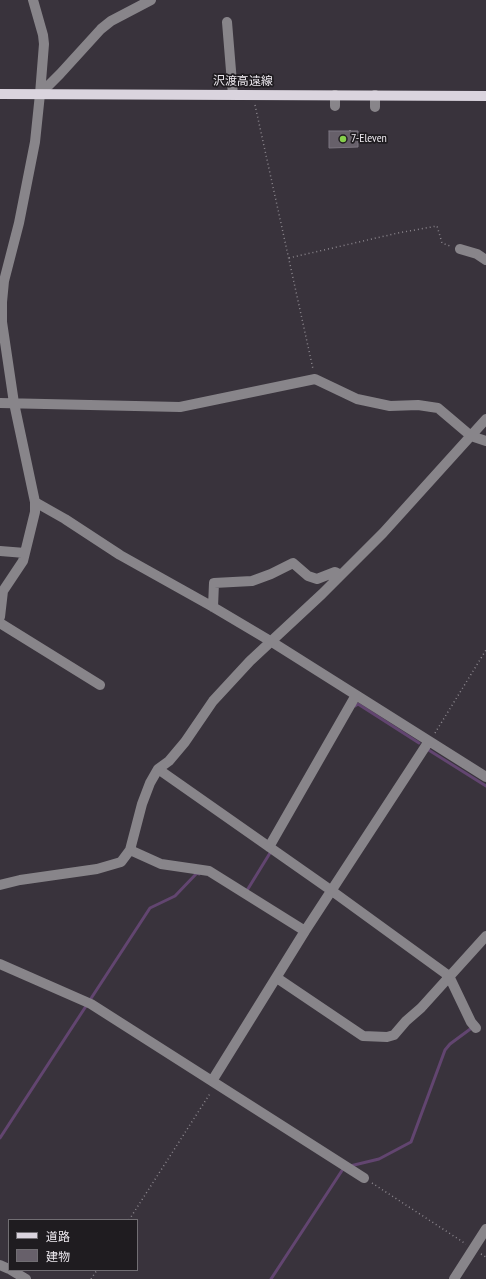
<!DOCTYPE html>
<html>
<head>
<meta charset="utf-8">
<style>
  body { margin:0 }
  #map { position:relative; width:486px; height:1279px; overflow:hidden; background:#39333c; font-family:"PT Sans Narrow","Noto Sans JP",sans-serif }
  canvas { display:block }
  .legend { position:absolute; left:8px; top:1219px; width:130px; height:52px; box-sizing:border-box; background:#1f1c20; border:1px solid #716e73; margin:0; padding:5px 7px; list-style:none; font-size:12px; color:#ede9ef }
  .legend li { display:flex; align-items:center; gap:8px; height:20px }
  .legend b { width:20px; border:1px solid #716e73 }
</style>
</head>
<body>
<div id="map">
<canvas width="486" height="1279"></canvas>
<ul class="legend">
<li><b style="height:5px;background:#dad4de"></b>道路</li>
<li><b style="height:11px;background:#67606a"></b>建物</li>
</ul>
</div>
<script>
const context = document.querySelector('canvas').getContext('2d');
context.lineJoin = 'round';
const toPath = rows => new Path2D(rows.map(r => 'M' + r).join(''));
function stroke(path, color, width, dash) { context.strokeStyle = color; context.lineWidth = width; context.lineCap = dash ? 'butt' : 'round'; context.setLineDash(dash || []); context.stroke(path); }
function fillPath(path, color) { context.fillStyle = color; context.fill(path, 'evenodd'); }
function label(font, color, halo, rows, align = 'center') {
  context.font = font + ' "PT Sans Narrow","Noto Sans JP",sans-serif'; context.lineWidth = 3.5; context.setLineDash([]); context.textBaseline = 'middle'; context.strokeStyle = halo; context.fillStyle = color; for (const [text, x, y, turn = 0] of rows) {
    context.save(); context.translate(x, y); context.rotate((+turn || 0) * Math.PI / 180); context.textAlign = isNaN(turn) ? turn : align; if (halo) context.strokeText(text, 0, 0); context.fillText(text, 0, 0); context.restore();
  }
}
stroke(toPath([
  [355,706,358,704,419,743],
  [427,749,486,786],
  [246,892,270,853],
  [0,1138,150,908,175,896,197,873,199,874],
  [350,1166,379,1159,411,1142,445,1050,450,1044,473,1027],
  [271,1279,343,1169]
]), '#624570', 3);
const building = toPath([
  [329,131,358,131,358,147,329,148,329,131]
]);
fillPath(building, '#67606a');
stroke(building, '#7d7681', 1);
stroke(toPath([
  [255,105,313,369],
  [350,131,350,130],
  [289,258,398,233,437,226,442,243,450,246],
  [435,733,486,650],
  [372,1183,466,1244],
  [129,1220,211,1092],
  [481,1254,486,1257],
  [91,1279,97,1270]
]), '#8b868d', 1.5, [1, 3]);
stroke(toPath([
  [227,22,233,95],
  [40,94,60,74,101,29,111,21,151,0],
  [335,106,335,95],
  [375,107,375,95],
  [460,249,477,254,486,260],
  [0,403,180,407,315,379,357,399,390,406,418,405,438,408,471,436,486,441],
  [35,502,65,519,120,555,213,607,272,642,486,777],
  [0,551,25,553],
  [213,607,214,583,252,581,271,574,293,563,308,576,317,579,335,572,341,575],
  [0,617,3,591,23,561,35,512,35,502,14,403,2,322,2,302,4,281,19,223,35,142,40,94,44,44,43,35,33,0],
  [0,623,100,685],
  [158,769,332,891,449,976,471,1022,476,1028],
  [269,847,356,695],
  [130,850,161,864,209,871,305,931],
  [0,885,20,880,97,869,121,862,130,850,142,804,150,783,158,769,169,761,185,742,213,701,250,661,322,594,383,533,486,419],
  [0,964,91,1004,364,1178],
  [277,978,363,1036,387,1037,394,1035,406,1021,421,1008,486,936],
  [212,1081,305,931,429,741],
  [0,1265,9,1269],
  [11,1270,26,1279],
  [454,1279,486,1229]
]), '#88858a', 10);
stroke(toPath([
  [0,94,486,96]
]), '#dad4de', 10);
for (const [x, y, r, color] of [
  [343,139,4,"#86cf4b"]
]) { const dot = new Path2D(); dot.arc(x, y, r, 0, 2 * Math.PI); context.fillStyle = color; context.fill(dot); stroke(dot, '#1f1c20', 1.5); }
label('12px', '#ede9ef', '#1f1c20', [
  ["沢渡高遠線",243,82]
]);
label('12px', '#ede9ef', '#1f1c20', [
  ["7-Eleven",351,139]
], 'left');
</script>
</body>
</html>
